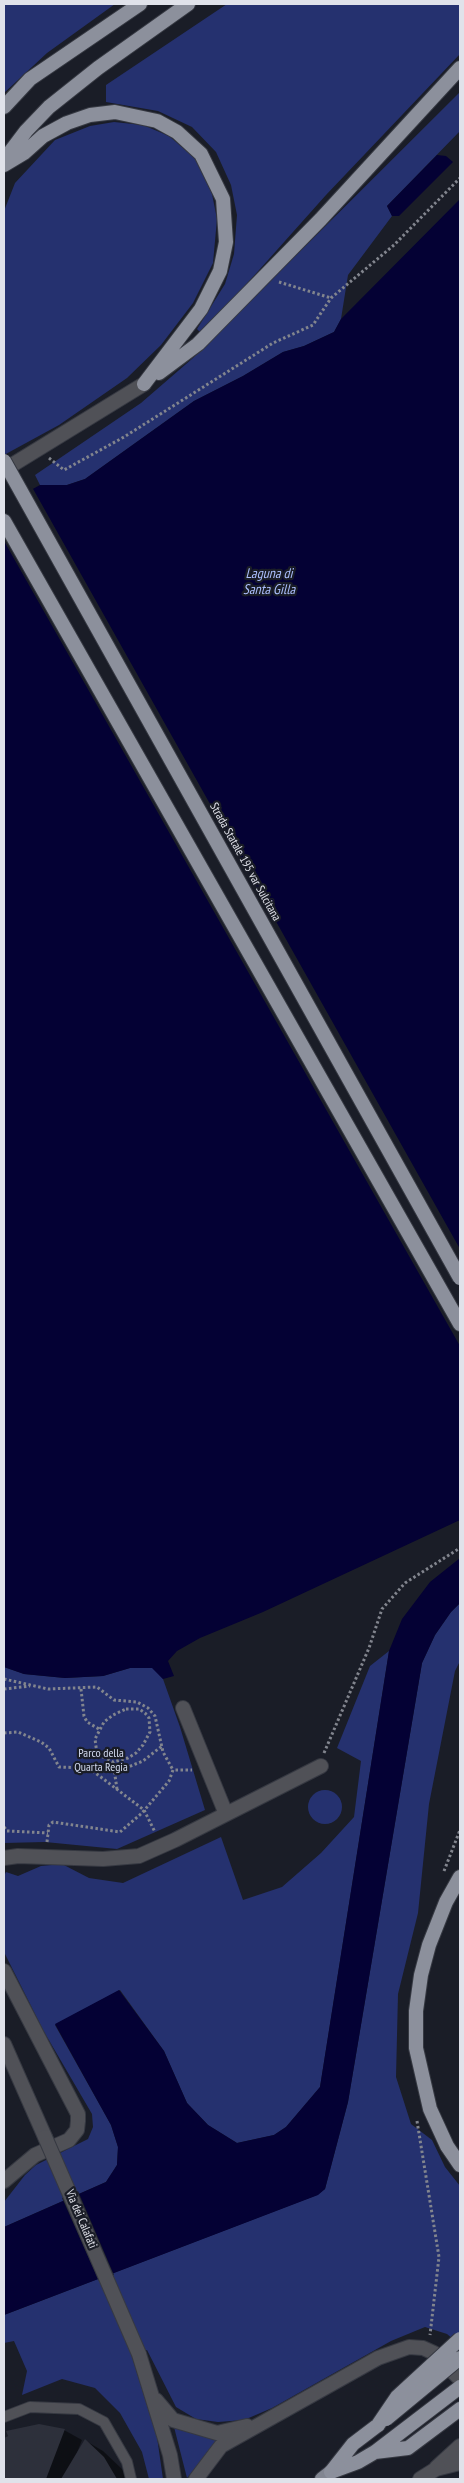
<!DOCTYPE html>
<html>
<head>
<meta charset="utf-8">
<style>
  body { margin:0 }
  #map { position:relative; width:464px; height:2483px; overflow:hidden; background:#1a1d27; font-family:"PT Sans Narrow",sans-serif }
  canvas { display:block }
  .frame { position:absolute; inset:0; border:5px solid #e0e2ea; pointer-events:none }
</style>
</head>
<body>
<div id="map">
<canvas width="464" height="2483"></canvas>
<div class="frame"></div>
</div>
<script>
const context = document.querySelector('canvas').getContext('2d');
context.lineJoin = 'round';
function fillPath(path, color) { context.fillStyle = color; context.fill(path, 'evenodd'); }
const toPath = rows => new Path2D(rows.map(r => 'M' + r).join(''));
function stroke(path, color, width, dash) { context.strokeStyle = color; context.lineWidth = width; context.lineCap = dash ? 'butt' : 'round'; context.setLineDash(dash || []); context.stroke(path); }
function label(font, color, halo, rows, align = 'center') {
  context.font = font + ' "PT Sans Narrow",sans-serif'; context.lineWidth = 4.5; context.setLineDash([]); context.textBaseline = 'middle'; context.strokeStyle = halo; context.fillStyle = color; for (const [text, x, y, turn = 0] of rows) {
    context.save(); context.translate(x, y); context.rotate((+turn || 0) * Math.PI / 180); context.textAlign = isNaN(turn) ? turn : align; if (halo) context.strokeText(text, 0, 0); context.fillText(text, 0, 0); context.restore();
  }
}
fillPath(toPath([
  [4,4,115,4,47,53,4,93],
  [227,4,460,4,460,54,326,195,202,334,197,329,225,284,234,254,237,215,231,185,216,152,192,127,158,111,106,102,106,85],
  [460,92,460,131,387,206,392,216,348,275,341,319,334,332,304,346,283,352,243,376,194,401,85,479,67,485,40,485,35,475,141,403,193,358],
  [114,122,143,125,169,136,196,159,211,189,217,219,213,263,193,303,161,345,127,378,59,425,4,455,4,211,15,183,55,140,90,126],
  [460,1603,460,1661,455,1671,429,1804,418,1913,398,1994,396,2077,411,2124,432,2140,445,2167,460,2186,460,2345,447,2334,425,2327,391,2341,272,2408,244,2420,218,2422,196,2419,176,2407,147,2350,132,2357,157,2437,163,2479,149,2479,142,2452,120,2413,95,2388,62,2379,22,2395,27,2371,14,2341,4,2343,4,2315,317,2195,325,2189,348,2102,422,1663,435,1635,451,1612],
  [389,1651,320,2087,286,2127,274,2135,237,2143,208,2125,187,2103,164,2051,120,1990,55,2025,111,2125,118,2147,117,2165,106,2182,4,2227,4,2202,25,2175,36,2165,88,2139,93,2127,92,2114,43,2030,4,1952,4,1876,6,1872,18,1876,41,1866,62,1864,89,1878,123,1883,221,1837,243,1900,282,1887,321,1853,354,1817,361,1761,337,1748,370,1666],
  [4,1667,24,1674,65,1678,103,1676,130,1668,153,1668,163,1679,180,1727,205,1810,117,1849,45,1842,4,1843],
  '308 1807a17 17 0 1 1 34 0a17 17 0 1 1-34 0Z',
  [174,2427,218,2440,187,2478]
]), '#25316f');
fillPath(toPath([
  [437,155,446,156,453,162,399,216,392,216,387,206],
  [460,199,460,1520,263,1612,200,1638,177,1651,168,1661,174,1676,163,1679,152,1668,130,1668,103,1676,65,1678,24,1674,4,1667,4,505,40,485,67,485,85,479,194,401,243,376,283,352,304,346,334,332,341,319],
  [460,1558,460,1603,451,1612,435,1635,422,1663,348,2102,325,2189,318,2195,4,2315,4,2227,106,2182,117,2165,118,2147,111,2125,55,2024,119,1990,164,2051,187,2103,208,2125,237,2143,274,2135,286,2127,320,2087,389,1651,402,1619,430,1582]
]), '#040134');
fillPath(toPath([
  [32,487,460,1249,460,1346,4,541,4,502],
  [78,2191,114,2275,99,2281,62,2198]
]), '#1a1d27');
fillPath(toPath([
  [64,2430,82,2440,77,2453,86,2441,103,2451,122,2469,127,2479,4,2479,4,2439,9,2435]
]), '#0007');
fillPath(toPath([
  [39,2424,65,2429,46,2479,4,2479,4,2438,8,2436,6,2431],
  [85,2439,104,2457,117,2479,61,2479]
]), '#2d303b');
const service = toPath([
  [4,2417,30,2407,79,2409,104,2422,127,2462,131,2479]
]);
const minor = toPath([
  [183,1708,226,1814],
  [4,1858,18,1856,103,1859,139,1856,175,1840,321,1766],
  [4,1971,78,2114,78,2121,77,2130,69,2140,35,2155,4,2181],
  [4,2044,45,2137],
  [139,2354,170,2455,174,2479],
  [156,2400,173,2420,217,2433,247,2426],
  [436,2468,460,2446],
  [196,2479,221,2446,378,2358,409,2347,423,2348,434,2353,460,2379],
  [420,2479,436,2469,460,2463]
]);
const tertiary = toPath([
  [4,470,144,384]
]);
const primary = toPath([
  [322,2479,331,2472]
]);
const trunk = toPath([
  [4,107,30,79,140,4],
  [4,160,26,131,49,107,98,68,188,4],
  [4,165,24,153,43,136,67,123,90,115,115,112,157,121,177,132,201,154,223,199,226,242,220,271,201,309,144,384],
  [159,373,198,344,321,219,460,68],
  [4,521,460,1324],
  [460,1877,446,1902,429,1945,421,1975,416,2011,416,2048,430,2109,447,2146,460,2165],
  [375,2452,408,2448,460,2409],
  [331,2472,358,2462,375,2452,460,2387],
  [331,2472,353,2444,378,2425]
]);
stroke(service, '#363942', 12);
stroke(minor, '#363942', 16);
stroke(tertiary, '#363942', 16);
stroke(primary, '#363942', 16);
stroke(trunk, '#363942', 16);
stroke(toPath([
  [279,282,331,298],
  [49,458,64,470,124,437,273,343,313,325,331,298,394,245,460,178],
  [4,1679,48,1689,97,1687,114,1700,137,1702,148,1708,155,1716,163,1752,173,1770],
  [4,1689,30,1686],
  [81,1689,84,1716,87,1722,99,1729],
  [126,1709,139,1709,145,1713,149,1718,150,1732,143,1745,136,1753,128,1758,113,1762,97,1754,95,1739,104,1722,113,1715,126,1709],
  [4,1733,18,1732,41,1742,49,1748,59,1767,89,1768,144,1810,155,1832],
  [324,1753,369,1648,382,1609,405,1583,460,1548],
  [113,1762,117,1789],
  [116,1772,143,1761,162,1746],
  [4,1827,7,1831,48,1833],
  [47,1842,49,1825,53,1822,120,1832,142,1813,169,1781,173,1770,192,1770],
  [444,1871,460,1830],
  [417,2121,439,2257,430,2335]
]), '#82858e', 3, [2.5, 2.5]);
stroke(service, '#505157', 10);
stroke(minor, '#505157', 14);
stroke(tertiary, '#505157', 14);
stroke(primary, '#828691', 14);
stroke(trunk, '#8c909c', 14);
const minorBridge = toPath([
  [45,2137,139,2354]
]);
const trunkBridge = toPath([
  [4,461,460,1278],
  [386,2419,460,2358],
  [378,2425,397,2397,460,2339]
]);
stroke(minorBridge, '#363942', 16, []);
stroke(trunkBridge, '#363942', 16, []);
stroke(minorBridge, '#505157', 14);
stroke(trunkBridge, '#8c909c', 14);
label('12px', '#e0e2ea', '#1a1d27', [
  ["Strada Statale 195 var Sulcitana",245,862,61],
  ["Via dei Calafati",81,2219,67]
]);
label('12px', '#d2d9ee', '#1a1d27', [
  ["Parco della",101,1754],
  ["Quarta Regia",101,1768]
]);
label('italic 14px', '#abbefc', '#1a1d27', [
  ["Laguna di",269,574],
  ["Santa Gilla",269,590]
]);
</script>
</body>
</html>
